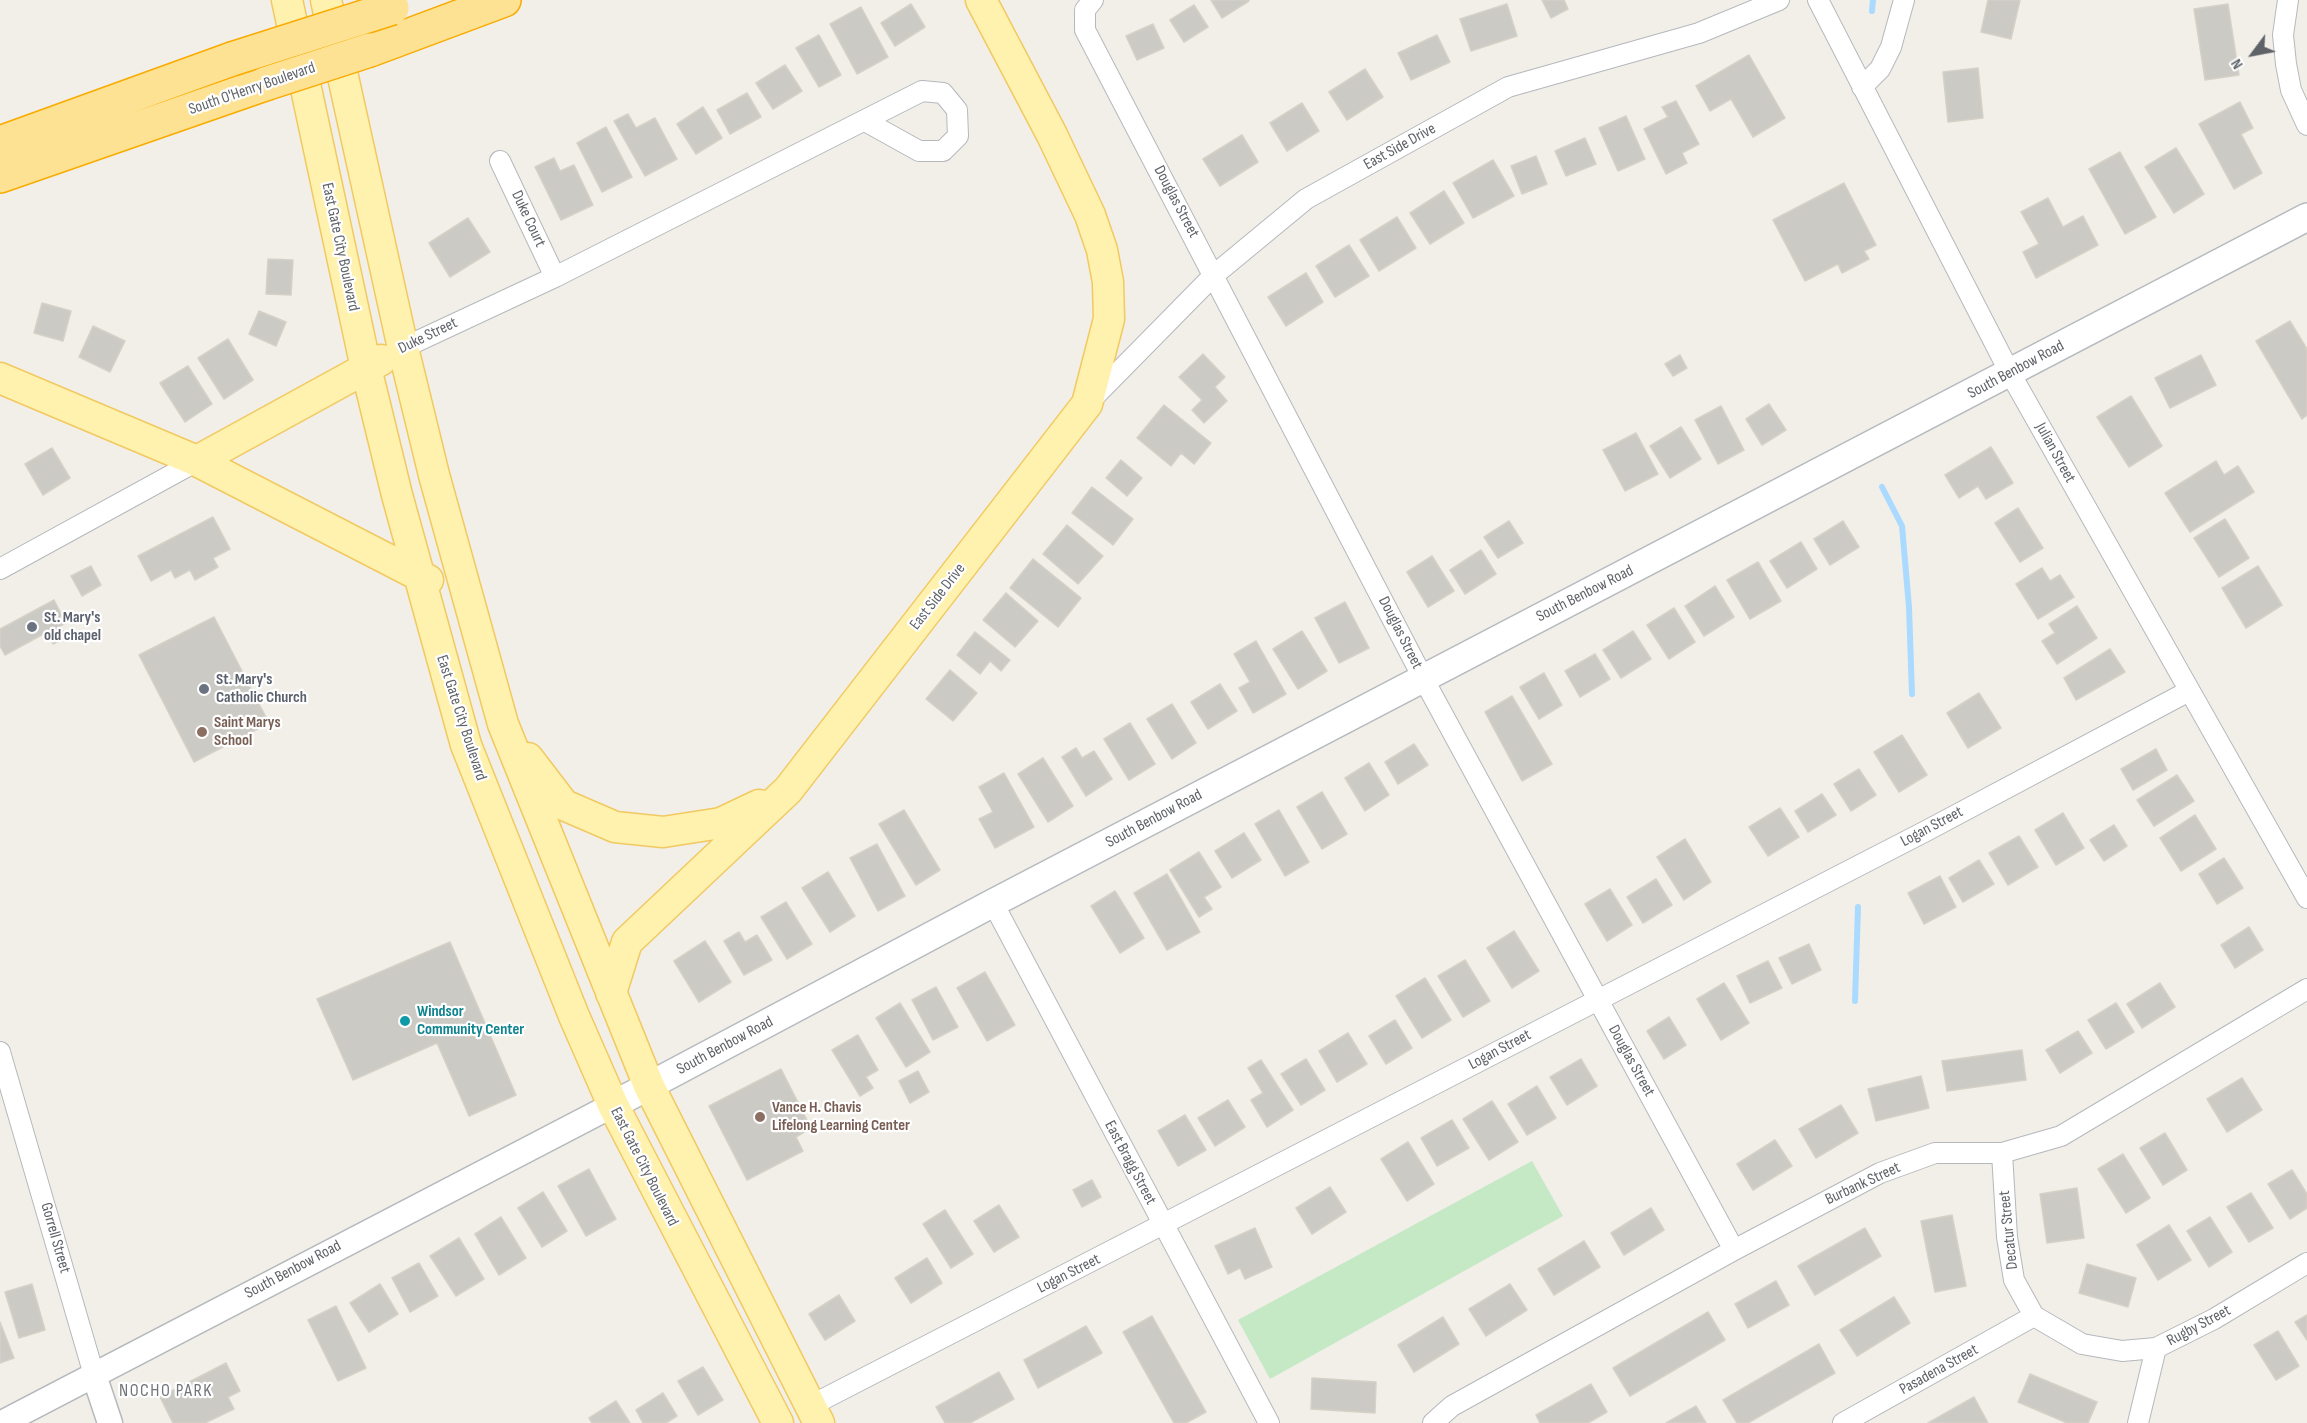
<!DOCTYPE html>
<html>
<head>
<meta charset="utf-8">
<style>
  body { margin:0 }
  #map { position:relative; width:2307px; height:1423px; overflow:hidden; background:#f1efe8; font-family:"Sofia Sans Condensed",sans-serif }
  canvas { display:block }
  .north { position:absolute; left:2223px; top:24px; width:60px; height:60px; -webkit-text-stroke:4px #fff; paint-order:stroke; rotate:238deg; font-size:16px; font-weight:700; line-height:24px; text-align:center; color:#5f6368 }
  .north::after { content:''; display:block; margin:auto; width:21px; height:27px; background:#5f6368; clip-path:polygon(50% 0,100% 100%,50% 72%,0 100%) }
</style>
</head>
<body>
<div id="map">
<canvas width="2307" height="1423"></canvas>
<div class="north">N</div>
</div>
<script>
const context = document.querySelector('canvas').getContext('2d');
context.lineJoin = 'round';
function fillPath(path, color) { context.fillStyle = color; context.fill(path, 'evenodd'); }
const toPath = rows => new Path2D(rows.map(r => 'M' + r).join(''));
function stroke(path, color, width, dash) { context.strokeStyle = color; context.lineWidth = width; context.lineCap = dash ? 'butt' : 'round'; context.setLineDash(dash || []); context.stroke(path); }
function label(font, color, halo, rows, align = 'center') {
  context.font = font + ' "Sofia Sans Condensed",sans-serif'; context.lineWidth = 4.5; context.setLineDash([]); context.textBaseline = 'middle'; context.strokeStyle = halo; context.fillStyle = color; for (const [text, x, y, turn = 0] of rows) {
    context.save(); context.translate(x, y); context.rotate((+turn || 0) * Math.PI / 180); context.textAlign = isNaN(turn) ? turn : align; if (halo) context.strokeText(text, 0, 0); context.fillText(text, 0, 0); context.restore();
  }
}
fillPath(toPath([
  [1532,1161,1563,1216,1270,1379,1238,1320]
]), '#c5e8c5');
stroke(toPath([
  [1872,11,1873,0],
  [1882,487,1902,526,1909,607,1912,694],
  [1855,1001,1858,907]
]), '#aadaff', 6);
const building = toPath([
  [1211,0,1249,0,1249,1,1222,18,1211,0],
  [1542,0,1564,0,1568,9,1551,18,1542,0],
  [1988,0,2020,0,2011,39,1981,32,1988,0],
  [911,4,925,27,895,46,881,23,911,4],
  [1507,4,1517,36,1471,51,1460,19,1507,4],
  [2228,4,2239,75,2205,80,2194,9,2228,4],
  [1194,5,1208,27,1184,42,1170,20,1194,5],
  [861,7,888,57,857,74,830,24,861,7],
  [1153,24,1164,48,1137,60,1126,36,1153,24],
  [819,35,841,75,819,87,796,48,819,35],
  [1437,35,1450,62,1411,80,1398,53,1437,35],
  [1749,55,1785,118,1753,137,1731,99,1710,111,1696,86,1749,55],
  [785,65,802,91,773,109,756,83,785,65],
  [1978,68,1983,118,1948,122,1943,72,1978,68],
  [1365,69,1383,97,1347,120,1329,92,1365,69],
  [747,93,761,117,730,134,717,110,747,93],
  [1676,101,1699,144,1682,153,1687,163,1666,174,1644,129,1668,117,1662,107,1676,101],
  [2240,102,2253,128,2241,134,2262,173,2234,189,2199,124,2240,102],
  [1302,103,1319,131,1287,151,1270,123,1302,103],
  [703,107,722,138,696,154,677,124,703,107],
  [628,114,636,128,655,118,677,159,645,176,614,121,628,114],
  [1626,116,1645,159,1618,171,1599,128,1626,116],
  [606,127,632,177,602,192,577,143,606,127],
  [1242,135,1258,162,1220,186,1203,159,1242,135],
  [1585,138,1596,164,1566,176,1555,151,1585,138],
  [2176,148,2204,194,2174,213,2145,167,2176,148],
  [2120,152,2156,217,2125,234,2089,169,2120,152],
  [1536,156,1547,184,1522,194,1511,166,1536,156],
  [554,158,560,171,574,165,593,205,561,220,535,167,554,158],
  [1493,160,1514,196,1473,218,1453,183,1493,160],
  [1844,183,1876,245,1864,251,1869,259,1842,273,1838,264,1805,281,1773,220,1844,183],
  [1444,191,1464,223,1430,244,1410,213,1444,191],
  [2048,198,2063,227,2083,216,2098,245,2036,278,2023,252,2039,244,2021,212,2048,198],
  [1397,217,1416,248,1379,271,1360,240,1397,217],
  [468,218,490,252,450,277,429,243,468,218],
  [1349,245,1369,276,1335,297,1316,266,1349,245],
  [268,259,293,260,291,295,266,294,268,259],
  [1306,273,1323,302,1286,326,1268,297,1306,273],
  [42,303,71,311,63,341,34,333,42,303],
  [259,311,286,322,276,346,249,334,259,311],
  [2290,321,2307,349,2307,415,2302,419,2256,341,2290,321],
  [93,326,125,341,110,372,79,357,93,326],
  [228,339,253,380,224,399,198,358,228,339],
  [1203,354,1225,377,1215,387,1227,401,1204,423,1192,410,1202,400,1179,377,1203,354],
  [1680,355,1687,368,1673,376,1665,364,1680,355],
  [2201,355,2216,385,2170,408,2155,378,2201,355],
  [188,366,212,404,185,422,160,383,188,366],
  [2131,396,2162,446,2129,467,2097,417,2131,396],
  [1769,404,1786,430,1762,445,1746,419,1769,404],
  [1164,405,1211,443,1194,464,1181,453,1171,466,1137,438,1164,405],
  [1721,406,1744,450,1718,464,1695,420,1721,406],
  [1681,427,1701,459,1670,478,1650,446,1681,427],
  [1636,433,1658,474,1625,491,1603,450,1636,433],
  [1991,447,2013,483,1986,499,1978,486,1959,498,1945,475,1991,447],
  [52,448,70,478,43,495,25,464,52,448],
  [1121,460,1142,478,1127,496,1106,478,1121,460],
  [2216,461,2224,475,2238,466,2254,492,2190,532,2165,493,2216,461],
  [1092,487,1133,519,1113,545,1072,513,1092,487],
  [2018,508,2043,548,2020,562,1995,523,2018,508],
  [213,517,230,549,213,558,218,567,195,580,190,570,175,578,171,570,151,581,138,556,213,517],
  [2225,519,2249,558,2219,577,2194,538,2225,519],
  [1509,521,1523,543,1498,558,1484,537,1509,521],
  [1843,521,1859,547,1830,565,1814,539,1843,521],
  [1067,525,1103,556,1078,584,1043,554,1067,525],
  [1801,542,1817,569,1787,588,1770,561,1801,542],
  [1481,550,1496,574,1465,594,1450,570,1481,550],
  [1432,556,1454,591,1428,607,1407,572,1432,556],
  [1033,559,1081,598,1058,627,1010,588,1033,559],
  [1758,562,1781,601,1750,619,1727,580,1758,562],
  [91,566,101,585,82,596,71,576,91,566],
  [2258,566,2282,605,2246,628,2222,588,2258,566],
  [2042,568,2050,581,2060,575,2074,597,2038,619,2016,584,2042,568],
  [1715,586,1734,617,1704,636,1685,606,1715,586],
  [1006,593,1038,621,1015,647,983,620,1006,593],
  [54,600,66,623,60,626,66,637,53,644,47,632,5,655,0,646,0,629,54,600],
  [1345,602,1369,648,1339,663,1315,618,1345,602],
  [2077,606,2097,638,2057,664,2042,641,2055,633,2049,624,2077,606],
  [1674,608,1695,642,1669,659,1647,625,1674,608],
  [214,617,269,723,194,762,139,655,214,617],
  [1302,631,1327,671,1298,689,1273,649,1302,631],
  [1633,631,1651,659,1621,678,1603,650,1633,631],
  [975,632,1010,660,1001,671,990,661,980,674,957,655,975,632],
  [1256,641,1286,694,1253,713,1239,688,1250,682,1234,654,1256,641],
  [2110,649,2125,672,2076,700,2064,678,2110,649],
  [1595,654,1610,679,1580,697,1565,671,1595,654],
  [950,670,977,693,953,721,926,699,950,670],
  [1544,673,1562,705,1539,719,1520,687,1544,673],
  [1220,684,1237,711,1208,729,1191,702,1220,684],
  [1979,693,2001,728,1968,748,1947,713,1979,693],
  [1512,696,1552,764,1522,781,1485,712,1512,696],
  [1172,704,1196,743,1172,759,1147,719,1172,704],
  [1130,723,1155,764,1129,780,1104,739,1130,723],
  [1902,735,1927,775,1899,792,1874,752,1902,735],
  [1414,744,1428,765,1398,784,1385,762,1414,744],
  [1076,748,1082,758,1094,751,1112,779,1086,796,1062,757,1076,748],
  [2156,749,2167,770,2133,790,2121,769,2156,749],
  [1043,758,1073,806,1048,822,1018,774,1043,758],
  [1369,763,1389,795,1365,811,1345,778,1369,763],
  [1859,769,1876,795,1851,811,1834,784,1859,769],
  [1004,773,1034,827,995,848,979,819,993,812,979,787,1004,773],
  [2177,775,2194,801,2154,826,2137,800,2177,775],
  [1322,792,1347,834,1322,849,1297,807,1322,792],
  [1822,794,1836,815,1808,832,1795,811,1822,794],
  [1780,808,1799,837,1768,856,1749,827,1780,808],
  [904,810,940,870,916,885,879,824,904,810],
  [1279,810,1309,862,1285,876,1255,824,1279,810],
  [2063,813,2084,848,2056,865,2035,830,2063,813],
  [2195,815,2216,849,2181,871,2160,838,2195,815],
  [2114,825,2127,846,2104,861,2090,840,2114,825],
  [1244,833,1261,860,1232,878,1215,851,1244,833],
  [2019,836,2038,867,2008,885,1989,853,2019,836],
  [1685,839,1711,882,1684,900,1657,857,1685,839],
  [877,844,905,896,878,911,850,858,877,844],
  [1199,852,1221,887,1204,897,1212,909,1199,917,1170,870,1199,852],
  [2224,858,2243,888,2217,904,2199,874,2224,858],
  [1979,860,1994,884,1963,902,1949,878,1979,860],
  [828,872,855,916,830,932,802,888,828,872],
  [1167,874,1200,932,1167,950,1134,893,1167,874],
  [1940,876,1956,907,1924,924,1908,893,1940,876],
  [1656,879,1672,905,1643,923,1627,897,1656,879],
  [1610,889,1632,925,1607,941,1585,904,1610,889],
  [1115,891,1144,938,1120,953,1091,906,1115,891],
  [786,902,812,944,787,959,761,917,786,902],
  [2249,927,2263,950,2235,968,2221,945,2249,927],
  [1514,931,1539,971,1512,988,1487,948,1514,931],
  [739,932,745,942,757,935,772,960,744,975,724,941,739,932],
  [705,941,731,982,699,1002,674,961,705,941],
  [450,942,516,1095,469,1116,437,1043,353,1080,317,999,450,942],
  [1809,944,1821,970,1792,984,1779,958,1809,944],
  [1465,960,1490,1001,1463,1017,1438,976,1465,960],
  [1768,961,1782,988,1750,1003,1737,976,1768,961],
  [985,972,1015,1025,987,1041,957,988,985,972],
  [1425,978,1451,1020,1422,1038,1396,996,1425,978],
  [1724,983,1749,1023,1721,1040,1697,999,1724,983],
  [2160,983,2175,1007,2142,1028,2127,1004,2160,983],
  [936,987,958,1027,933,1040,912,1000,936,987],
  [900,1003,930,1052,906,1067,876,1018,900,1003],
  [2116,1003,2134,1032,2106,1049,2088,1020,2116,1003],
  [1669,1017,1686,1045,1664,1059,1647,1031,1669,1017],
  [1395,1020,1412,1048,1386,1064,1369,1036,1395,1020],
  [2078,1031,2092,1053,2060,1073,2046,1050,2078,1031],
  [1348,1033,1367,1064,1337,1082,1319,1051,1348,1033],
  [858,1035,878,1070,866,1077,873,1088,860,1096,832,1050,858,1035],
  [2022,1050,2026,1080,1947,1091,1942,1061,2022,1050],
  [1306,1059,1325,1090,1301,1105,1281,1074,1306,1059],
  [1581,1059,1597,1086,1567,1105,1550,1077,1581,1059],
  [1261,1060,1293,1110,1267,1127,1251,1100,1263,1093,1248,1068,1261,1060],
  [781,1069,811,1128,796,1137,803,1151,747,1180,709,1106,781,1069],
  [918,1071,929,1092,910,1103,899,1081,918,1071],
  [1921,1076,1929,1108,1876,1121,1868,1089,1921,1076],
  [2242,1078,2262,1110,2227,1132,2207,1099,2242,1078],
  [1537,1086,1556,1118,1527,1135,1508,1104,1537,1086],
  [1228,1100,1245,1127,1215,1146,1198,1118,1228,1100],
  [1492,1101,1518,1142,1489,1160,1463,1119,1492,1101],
  [1841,1105,1858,1133,1816,1158,1799,1129,1841,1105],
  [1185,1115,1206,1150,1178,1166,1158,1131,1185,1115],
  [1452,1120,1469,1148,1437,1166,1421,1138,1452,1120],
  [2165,1133,2187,1170,2163,1185,2140,1148,2165,1133],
  [1775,1140,1792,1166,1753,1190,1737,1164,1775,1140],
  [1408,1142,1434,1184,1407,1201,1381,1159,1408,1142],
  [2123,1154,2150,1198,2126,1213,2098,1169,2123,1154],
  [589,1169,616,1219,586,1236,558,1186,589,1169],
  [2292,1170,2307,1194,2307,1208,2290,1219,2268,1184,2292,1170],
  [1092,1180,1101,1197,1082,1207,1073,1190,1092,1180],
  [1330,1187,1346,1212,1312,1234,1296,1208,1330,1187],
  [2077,1188,2084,1238,2047,1243,2040,1194,2077,1188],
  [543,1192,567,1231,542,1247,518,1208,543,1192],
  [2251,1193,2273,1228,2249,1242,2227,1207,2251,1193],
  [999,1205,1019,1237,994,1252,974,1221,999,1205],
  [1651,1208,1664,1230,1624,1255,1611,1233,1651,1208],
  [945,1210,973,1254,951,1268,923,1224,945,1210],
  [1952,1215,1966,1286,1935,1292,1921,1221,1952,1215],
  [501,1217,526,1258,499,1275,475,1234,501,1217],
  [2210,1217,2232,1252,2209,1267,2187,1231,2210,1217],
  [2169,1225,2191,1260,2158,1280,2137,1245,2169,1225],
  [1255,1228,1272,1267,1245,1279,1240,1268,1228,1274,1215,1246,1255,1228],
  [1865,1228,1881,1256,1815,1295,1798,1266,1865,1228],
  [459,1238,484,1279,456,1296,430,1256,459,1238],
  [1584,1241,1600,1267,1554,1295,1538,1269,1584,1241],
  [927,1258,942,1283,911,1303,895,1278,927,1258],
  [419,1263,438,1296,410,1312,392,1278,419,1263],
  [2087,1264,2136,1278,2128,1307,2079,1293,2087,1264],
  [1776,1281,1789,1305,1748,1328,1735,1304,1776,1281],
  [32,1284,45,1330,19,1338,5,1292,32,1284],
  [380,1284,398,1314,369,1332,350,1303,380,1284],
  [1510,1284,1527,1310,1486,1336,1469,1309,1510,1284],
  [839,1295,855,1321,825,1340,809,1314,839,1295],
  [1894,1297,1910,1323,1857,1356,1840,1330,1894,1297],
  [336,1306,366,1368,338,1381,308,1320,336,1306],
  [1708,1312,1725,1340,1630,1396,1613,1368,1708,1312],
  [2307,1315,2307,1340,2295,1322,2307,1315],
  [1152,1316,1206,1412,1186,1423,1174,1423,1123,1332,1152,1316],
  [1443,1317,1459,1344,1414,1372,1398,1345,1443,1317],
  [0,1322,14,1358,0,1363,0,1322],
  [1086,1326,1102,1353,1038,1388,1024,1360,1086,1326],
  [2278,1331,2299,1366,2276,1380,2254,1345,2278,1331],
  [1819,1344,1835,1373,1748,1423,1737,1423,1723,1400,1819,1344],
  [226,1363,240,1391,228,1397,234,1409,205,1423,173,1423,160,1397,226,1363],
  [703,1367,723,1400,698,1415,678,1381,703,1367],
  [999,1372,1014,1399,970,1423,945,1423,936,1407,999,1372],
  [2030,1374,2097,1402,2088,1423,2067,1423,2018,1402,2030,1374],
  [1312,1378,1376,1382,1375,1413,1311,1409,1312,1378],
  [1591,1384,1607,1412,1588,1423,1540,1423,1536,1415,1591,1384],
  [663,1393,677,1416,666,1423,643,1423,636,1410,663,1393],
  [1974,1397,1988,1423,1928,1423,1974,1397],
  [616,1401,630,1423,592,1423,589,1418,616,1401],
  [1696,1406,1706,1423,1666,1423,1696,1406]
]);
fillPath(building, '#cccac5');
stroke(building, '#d6d1c6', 1.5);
const minor = toPath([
  [1093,0,1085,10,1085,30,1423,678,1734,1250],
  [1818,0,2010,373,2307,898],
  [2288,0,2283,35,2286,64,2291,90,2307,125],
  [1862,87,1880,69,1891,47,1904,0],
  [500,161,555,277],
  [403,348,555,277,922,91,943,93,957,110,958,136,943,151,919,151,865,121],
  [1089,402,1214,275,1306,199,1508,87,1699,33,1779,0],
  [0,569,197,461],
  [993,903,1269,1423],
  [0,1052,94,1375],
  [2002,1153,2007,1237,2014,1280,2034,1316,2082,1344,2122,1351,2156,1348],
  [810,1406,1926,831,2189,691],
  [1433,1423,1452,1406,1734,1250,1880,1173,1935,1153,2002,1153,2061,1136,2307,989],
  [1843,1423,2034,1316],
  [2138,1423,2156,1348,2214,1319,2307,1263]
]);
const tertiary = toPath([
  [94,1375,110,1423],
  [2,1423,613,1105]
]);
const secondary = toPath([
  [613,1105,993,903,2307,217]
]);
const primary = toPath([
  [287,0,366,368,397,495,466,745,574,1016,613,1105,778,1423],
  [326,0,403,348,434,475,503,724,649,1086,819,1423],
  [0,378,197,461,428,580],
  [197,461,381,360],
  [528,758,564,805,615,827,663,832,721,823,759,805],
  [611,993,627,942,788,790,1087,404,1109,319,1108,282,1102,250,1090,215,1052,135,981,0]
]);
const motorway = toPath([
  [370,50,504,0],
  [0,143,232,59],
  [0,176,265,84]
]);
stroke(minor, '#b5b8bc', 22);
stroke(tertiary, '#b5b8bc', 27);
stroke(secondary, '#b6babf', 30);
stroke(primary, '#f2c960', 33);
stroke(motorway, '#f9ab00', 36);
stroke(minor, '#fff', 20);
stroke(tertiary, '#fff', 24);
stroke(secondary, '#fff', 27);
stroke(primary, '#fff2af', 30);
stroke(motorway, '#fde293', 33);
const motorwayBridge = toPath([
  [232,59,392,8],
  [265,84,370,50]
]);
stroke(motorwayBridge, '#f9ab00', 36, []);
stroke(motorwayBridge, '#fde293', 33);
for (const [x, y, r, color] of [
  [32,627,6,"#6b7280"],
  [204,689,6,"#6b7280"],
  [202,732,6,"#8d6e63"],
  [405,1021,6,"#0f9aa8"],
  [760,1117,6,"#8d6e63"]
]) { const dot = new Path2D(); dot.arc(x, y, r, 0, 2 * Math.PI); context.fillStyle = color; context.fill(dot); stroke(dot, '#fff', 2); }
label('16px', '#5f6368', '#fff', [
  ["South O'Henry Boulevard",252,89,-19],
  ["East Side Drive",1400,147,-29],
  ["Douglas Street",1176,202,62],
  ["Duke Court",528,219,65],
  ["East Gate City Boulevard",340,247,78],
  ["Duke Street",428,336,-26],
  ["South Benbow Road",2016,370,-28],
  ["Julian Street",2055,453,61],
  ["South Benbow Road",1585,594,-27],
  ["East Side Drive",938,597,-52],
  ["Douglas Street",1400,633,63],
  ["East Gate City Boulevard",461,718,72],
  ["South Benbow Road",1154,819,-28],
  ["Logan Street",1932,827,-28],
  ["South Benbow Road",725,1046,-28],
  ["Logan Street",1500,1050,-28],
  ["Douglas Street",1631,1061,61],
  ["East Bragg Street",1130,1163,62],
  ["East Gate City Boulevard",644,1167,63],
  ["Burbank Street",1863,1184,-25],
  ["Decatur Street",2009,1230,-96],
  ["Gorrell Street",55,1238,74],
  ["South Benbow Road",293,1270,-28],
  ["Logan Street",1069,1274,-27],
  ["Rugby Street",2199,1326,-28],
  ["Pasadena Street",1939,1370,-29]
]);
label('bold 16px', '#5b616d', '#fff', [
  ["St. Mary's",44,618],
  ["old chapel",44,636],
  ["St. Mary's",216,680],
  ["Catholic Church",216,698]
], 'left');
label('bold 16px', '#785e54', '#fff', [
  ["Saint Marys",214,723],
  ["School",214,741],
  ["Vance H. Chavis",772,1108],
  ["Lifelong Learning Center",772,1126]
], 'left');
label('bold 16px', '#0d838f', '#fff', [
  ["Windsor",417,1012],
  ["Community Center",417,1030]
], 'left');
context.letterSpacing = '1.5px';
label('18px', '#70757a', '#fff', [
  ["NOCHO PARK",166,1391]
]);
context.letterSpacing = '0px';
</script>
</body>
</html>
